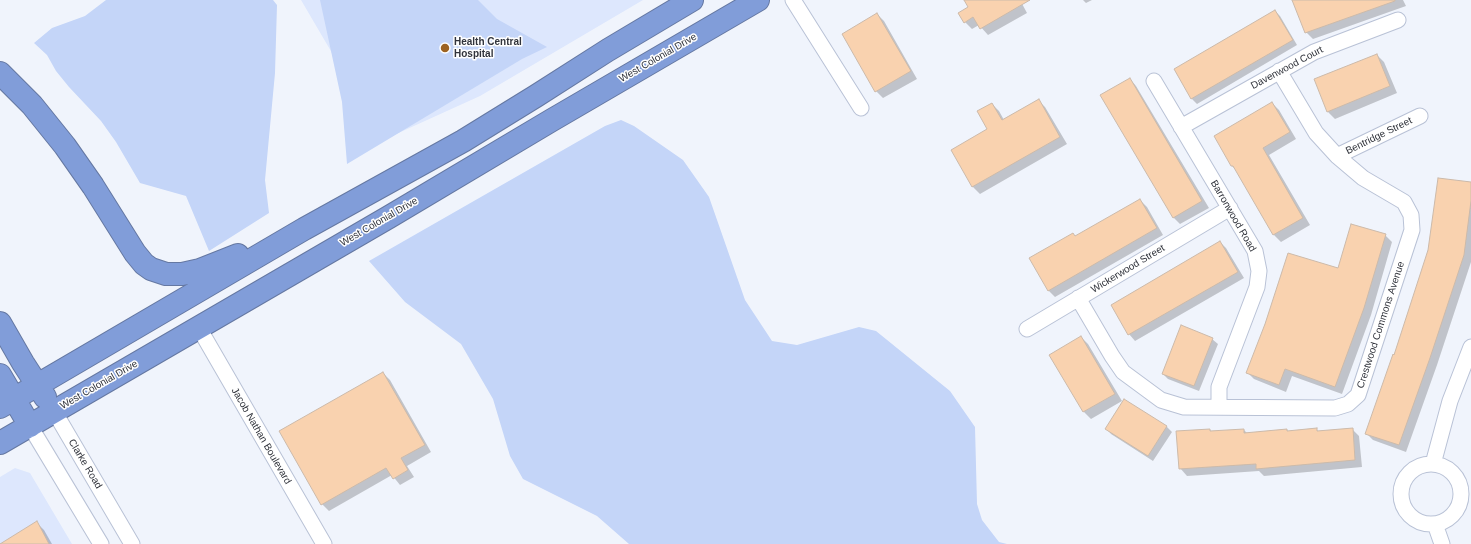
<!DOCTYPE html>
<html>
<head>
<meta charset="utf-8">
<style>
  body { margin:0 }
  canvas { display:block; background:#f0f4fc }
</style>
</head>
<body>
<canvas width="1471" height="544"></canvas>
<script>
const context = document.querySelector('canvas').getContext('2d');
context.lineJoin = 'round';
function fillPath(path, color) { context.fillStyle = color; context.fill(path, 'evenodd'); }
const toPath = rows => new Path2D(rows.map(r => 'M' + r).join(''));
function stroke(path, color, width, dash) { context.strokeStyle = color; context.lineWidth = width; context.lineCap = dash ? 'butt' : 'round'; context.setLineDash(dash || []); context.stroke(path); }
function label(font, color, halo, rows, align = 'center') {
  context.font = font + ' Arial,sans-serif'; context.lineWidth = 3; context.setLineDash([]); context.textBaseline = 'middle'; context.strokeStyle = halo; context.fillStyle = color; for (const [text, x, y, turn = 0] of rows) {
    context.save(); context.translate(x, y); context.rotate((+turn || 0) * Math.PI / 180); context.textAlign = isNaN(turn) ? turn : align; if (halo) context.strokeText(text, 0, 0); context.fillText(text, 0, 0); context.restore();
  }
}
fillPath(toPath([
  [301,0,643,0,480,96,383,140],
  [15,468,30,473,72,544,0,544,0,477]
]), '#dde7fd');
fillPath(toPath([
  [106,0,273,0,277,5,275,73,265,180,269,213,209,251,186,196,140,183,116,142,101,121,69,87,56,71,47,55,34,43,52,28,85,16],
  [320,0,478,0,497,19,547,47,522,59,347,164,342,102],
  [621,120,634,126,683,160,709,197,745,300,772,341,797,345,859,327,876,331,950,391,975,427,977,504,982,520,999,542,1007,544,629,544,597,516,523,479,510,456,493,399,461,344,405,302,369,261,605,126]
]), '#c4d5f8');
fillPath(toPath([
  [965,0,1020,0,1027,13,988,35,979,25,972,29,965,22,969,7],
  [1083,0,1092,0,1086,3],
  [1300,0,1403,0,1406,6,1313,39,1306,32],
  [1275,11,1280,16,1297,45,1197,104,1192,99,1175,70],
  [877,14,884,21,917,79,883,98,876,91,843,34],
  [1377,55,1384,62,1397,93,1335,119,1328,112],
  [1130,79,1136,86,1209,208,1180,224,1173,217],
  [1038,100,1045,107,1067,144,980,194,973,187,952,150,988,129,992,104,999,111,1004,120],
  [1272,103,1279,110,1296,139,1269,155,1310,225,1281,242,1274,235,1236,170,1232,166],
  [1471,183,1471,262,1437,365,1406,452,1373,440,1366,433,1395,356,1429,250],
  [1140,200,1147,207,1163,235,1055,297,1048,290,1076,237],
  [1385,235,1392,242,1371,315,1342,394,1292,376,1286,392,1254,379,1247,372,1266,325],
  [1220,242,1226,248,1244,278,1135,341,1129,334,1112,305],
  [1081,337,1088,344,1122,401,1091,419,1084,412,1050,355],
  [1212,339,1218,344,1199,391,1168,379,1163,374],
  [383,373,390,380,431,452,407,466,414,477,400,485,392,475,329,511,322,504],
  [1124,400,1167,427,1172,432,1153,461,1111,434,1106,428],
  [1316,429,1319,432,1352,429,1359,436,1362,467,1264,476,1259,471,1187,476,1180,468,1210,430,1212,432,1244,430,1247,433,1287,430,1289,432],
  [37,523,44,530,52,544,2,544]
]), '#0003');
const building = toPath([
  [964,0,1030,0,980,29,973,17,964,23,958,13,968,7,964,0],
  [1292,0,1395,0,1395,1,1305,33,1292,0],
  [1275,10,1293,40,1191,99,1174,69,1275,10],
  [877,13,911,71,875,92,842,34,877,13],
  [1377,54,1390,86,1327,112,1314,79,1377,54],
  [1130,78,1202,201,1173,218,1100,95,1130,78],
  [1039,99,1060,137,972,187,951,150,987,129,977,111,992,103,1002,120,1039,99],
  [1272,102,1290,132,1263,148,1303,218,1273,235,1233,166,1231,166,1214,136,1272,102],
  [1438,178,1471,182,1471,201,1464,255,1430,358,1399,445,1365,434,1393,354,1394,355,1428,250,1438,178],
  [1140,199,1157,228,1048,291,1029,258,1073,233,1075,236,1140,199],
  [1351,224,1386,234,1364,308,1335,387,1285,369,1279,385,1246,373,1265,324,1288,253,1338,268,1351,224],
  [1220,241,1238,272,1128,335,1111,305,1220,241],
  [1181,325,1213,338,1194,386,1162,374,1181,325],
  [1081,336,1115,394,1083,412,1049,355,1081,336],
  [383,372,425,445,401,458,408,470,393,479,386,468,321,505,279,431,383,372],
  [1124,399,1167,426,1148,456,1105,429,1124,399],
  [1317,428,1317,431,1353,428,1355,460,1256,469,1256,464,1179,469,1176,431,1210,429,1210,431,1244,429,1244,433,1287,429,1287,431,1317,428],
  [37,521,49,544,0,544,37,521]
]);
fillPath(building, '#f9d2af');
stroke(building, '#ccbaaa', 1);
const minor = toPath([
  [793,0,861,108],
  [1154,81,1255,251,1259,271,1257,287,1219,387,1219,407],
  [1181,127,1314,52,1398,20],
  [1337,156,1420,116],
  [1078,298,1112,356,1123,372,1161,400,1184,407,1335,408,1348,404,1358,395,1412,230,1411,215,1404,202,1363,178,1337,156,1316,133,1279,71],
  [199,328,324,544],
  [1027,329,1230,208],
  [54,411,132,544],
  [30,426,101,544],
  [1433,464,1450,401,1471,347],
  '1401 494a30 30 0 1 1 60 0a30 30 0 1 1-60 0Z',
  [1435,524,1442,544]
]);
const highway = toPath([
  [0,73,32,105,65,146,93,186,135,253,144,264,151,269,166,274,182,274,200,270,238,255],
  [0,323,23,363,45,397],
  [0,375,30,426],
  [0,407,304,229,463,141,536,96,608,50,692,0],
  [0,443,389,217,552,120,758,0]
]);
stroke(minor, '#b9c2d6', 17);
stroke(highway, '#6578a2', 24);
stroke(minor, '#fff', 15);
stroke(highway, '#819dd9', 22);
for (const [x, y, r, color] of [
  [445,48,5,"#9d6322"]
]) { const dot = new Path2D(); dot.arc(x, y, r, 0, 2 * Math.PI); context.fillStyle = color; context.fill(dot); stroke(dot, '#fff', 1.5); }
label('bold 10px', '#31343c', '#fff', [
  ["Health Central",454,42],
  ["Hospital",454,54]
], 'left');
label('10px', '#31343c', '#fff', [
  ["West Colonial Drive",658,58,-30],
  ["Davenwood Court",1287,68,-28],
  ["Bentridge Street",1379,136,-26],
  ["Barronwood Road",1233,216,60],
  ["West Colonial Drive",379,222,-30],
  ["Wickerwood Street",1128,269,-31],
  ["Crestwood Commons Avenue",1381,325,-72],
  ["West Colonial Drive",99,385,-30],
  ["Jacob Nathan Boulevard",261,436,60],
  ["Clarke Road",85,464,59]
]);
</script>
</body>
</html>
